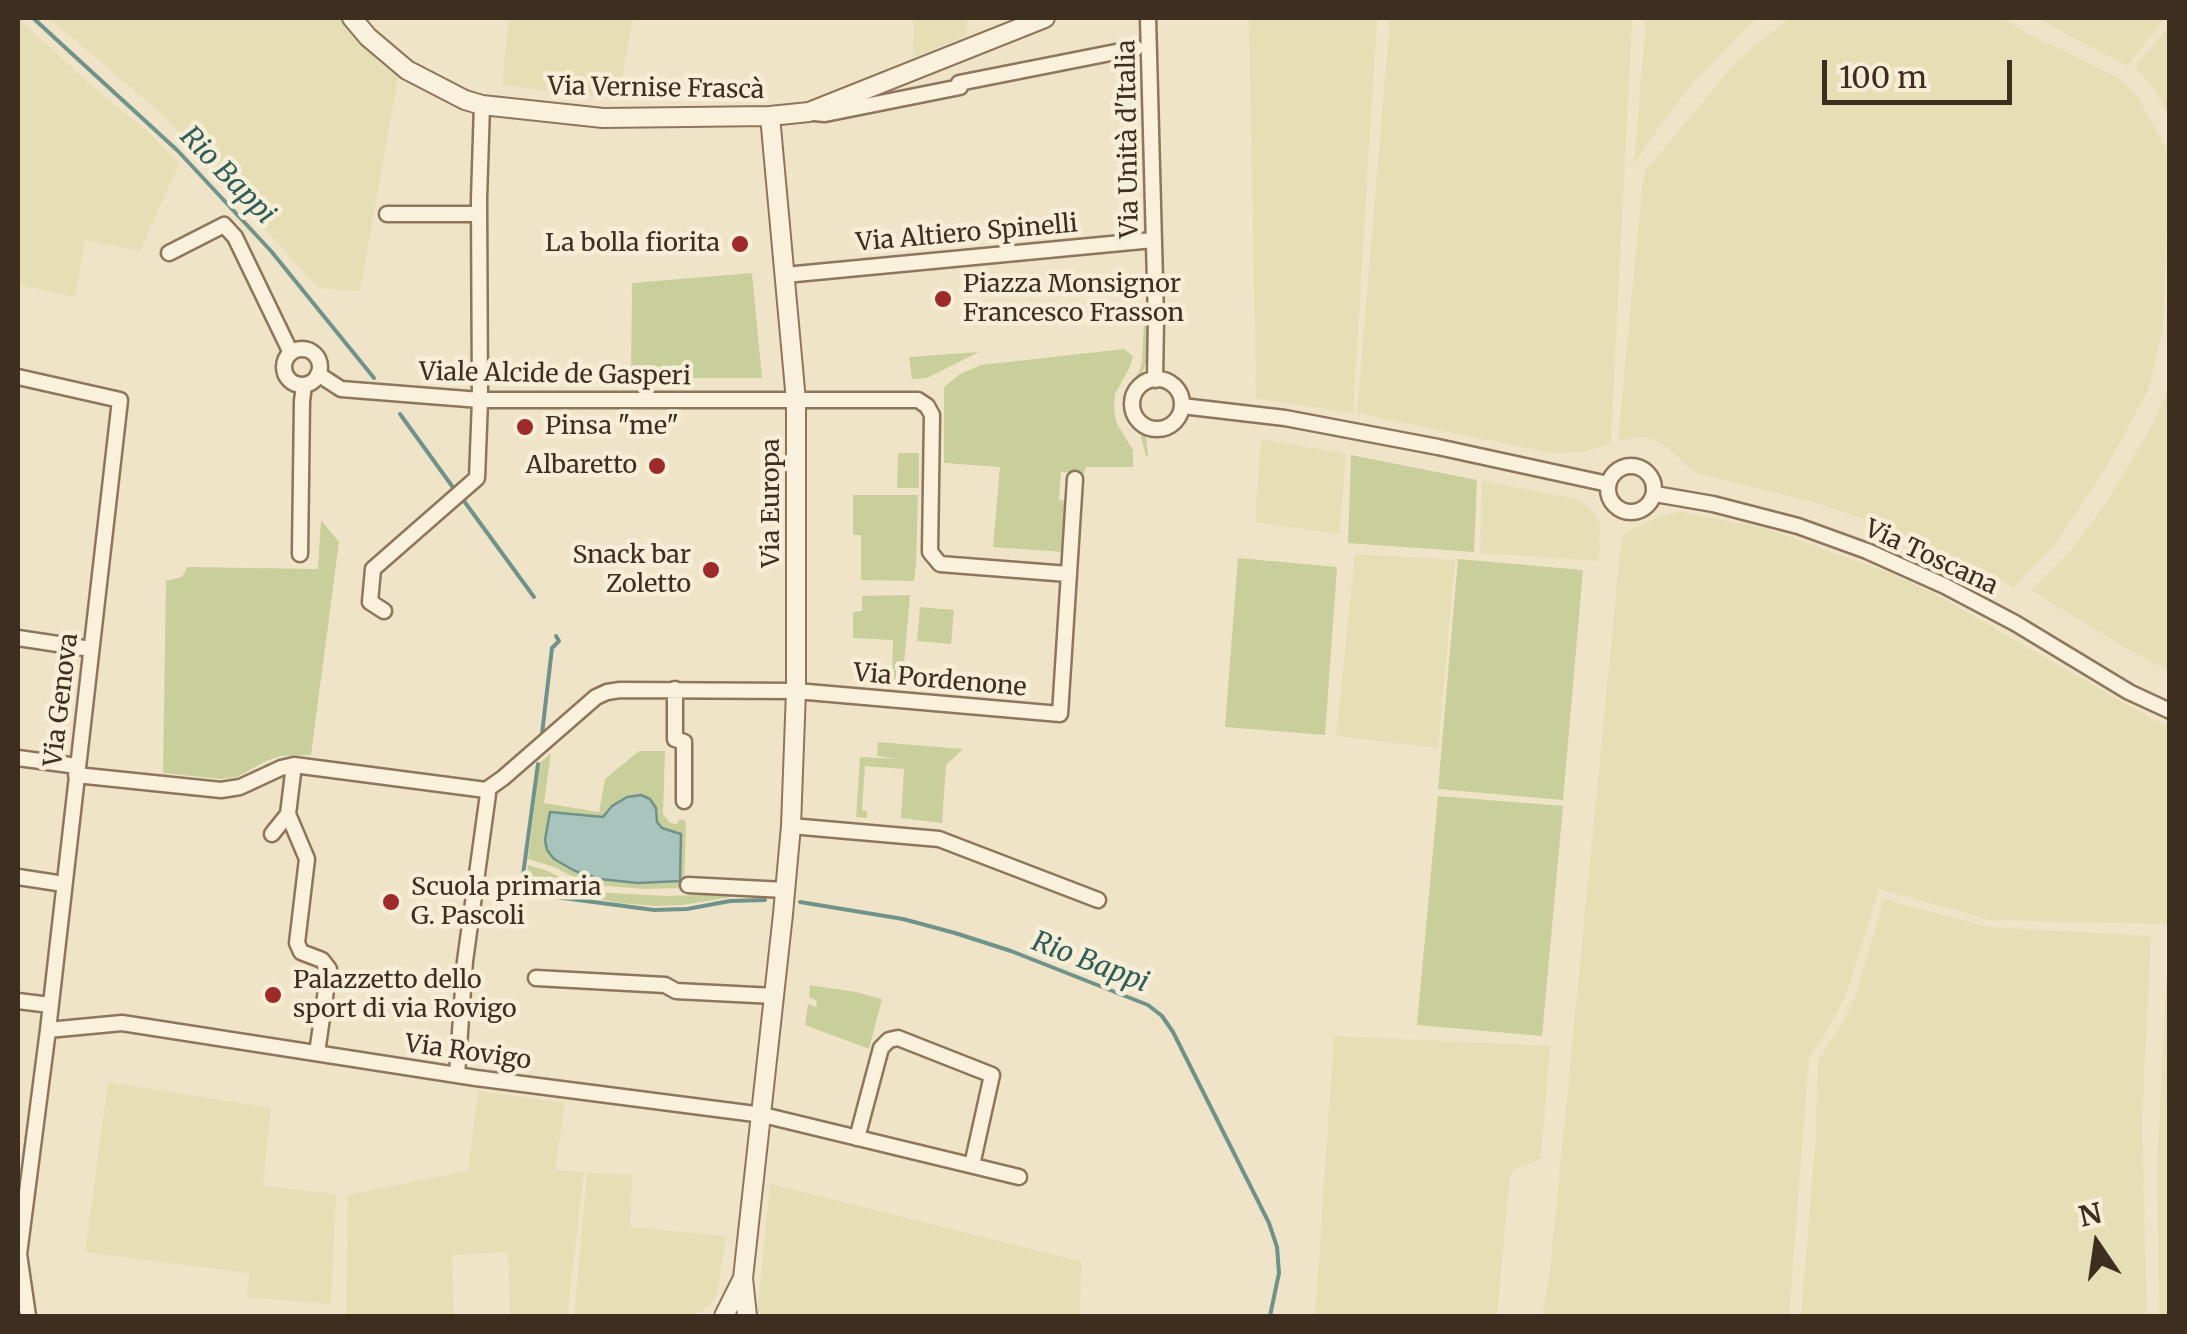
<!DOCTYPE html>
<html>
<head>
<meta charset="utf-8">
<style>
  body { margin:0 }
  #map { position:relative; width:2187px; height:1334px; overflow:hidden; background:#f0e4c8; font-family:Merriweather,serif }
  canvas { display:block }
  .frame { position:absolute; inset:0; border:20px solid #3d2e20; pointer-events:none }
  .north { position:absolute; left:2047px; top:1194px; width:100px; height:100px; -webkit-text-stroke:8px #f7eed8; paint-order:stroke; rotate:347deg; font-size:28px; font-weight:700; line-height:40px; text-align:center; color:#3d2e20 }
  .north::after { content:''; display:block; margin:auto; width:35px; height:45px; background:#3d2e20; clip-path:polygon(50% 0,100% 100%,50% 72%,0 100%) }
  .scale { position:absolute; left:1822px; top:60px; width:190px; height:45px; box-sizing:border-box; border:5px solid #3d2e20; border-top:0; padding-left:12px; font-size:30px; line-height:35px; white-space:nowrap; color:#3d2e20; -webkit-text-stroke:8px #f7eed8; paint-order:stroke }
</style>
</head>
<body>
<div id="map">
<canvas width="2187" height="1334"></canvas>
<div class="frame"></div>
<div class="north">N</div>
<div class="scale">100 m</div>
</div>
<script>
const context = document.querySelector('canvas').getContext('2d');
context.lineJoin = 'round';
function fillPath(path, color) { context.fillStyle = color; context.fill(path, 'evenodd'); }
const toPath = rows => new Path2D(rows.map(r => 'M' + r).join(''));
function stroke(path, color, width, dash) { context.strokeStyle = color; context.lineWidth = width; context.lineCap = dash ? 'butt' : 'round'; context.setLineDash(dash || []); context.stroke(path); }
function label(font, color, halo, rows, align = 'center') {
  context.font = font + ' Merriweather,serif'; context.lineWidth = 9; context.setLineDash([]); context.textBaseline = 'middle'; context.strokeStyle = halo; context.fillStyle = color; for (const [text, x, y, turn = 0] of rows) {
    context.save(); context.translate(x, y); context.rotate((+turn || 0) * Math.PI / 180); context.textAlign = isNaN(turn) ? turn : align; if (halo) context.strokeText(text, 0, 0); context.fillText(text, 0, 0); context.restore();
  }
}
fillPath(toPath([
  [18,18,100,93,147,131,179,164,140,251,85,240,75,297,18,285],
  [49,18,340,18,378,62,398,77,360,291,318,288,165,117],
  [509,18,633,18,618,100,502,85],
  [914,18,967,18,967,35,913,58],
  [1249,18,1377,18,1353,413,1256,398],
  [1390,18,1632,18,1611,440,1608,445,1582,452,1551,453,1357,413],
  [1646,18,1758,18,1748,26,1698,77,1664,120,1634,164],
  [1789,18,2001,18,2035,38,2063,50,2121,80,2138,97,2159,135,2169,159,2163,327,2148,391,2104,471,2055,544,2014,587,1930,546,1864,519,1810,501,1695,473,1663,444,1647,437,1630,438,1618,442,1642,186,1645,171,1736,62],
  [2037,18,2165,18,2127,66],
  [2169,26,2169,113,2151,85,2135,67],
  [2169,389,2170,671,2169,671,2119,644,2031,590,2072,549,2109,499,2151,427],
  [1261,439,1346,454,1339,534,1255,522],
  [1482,481,1576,499,1587,506,1596,516,1600,525,1599,561,1480,553],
  [1681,512,1767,529,1891,573,1940,597,2150,718,2169,727,2169,924,1990,920,1879,889,1846,995,1835,1017,1809,1059,1789,1316,1542,1316,1550,1271,1621,543,1626,532,1661,516],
  [1355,554,1455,560,1438,748,1336,736],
  [1884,899,1987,927,2151,936,2142,1123,2147,1316,1801,1316,1816,1132,1818,1061,1842,1024,1856,994],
  [2167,972,2169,972,2170,1316,2159,1316,2157,1161],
  [1334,1036,1550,1046,1541,1158,1514,1170,1510,1177,1497,1316,1315,1316],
  [108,1082,271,1108,263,1186,336,1194,331,1304,246,1297,250,1273,85,1252],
  [478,1091,565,1103,555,1170,584,1172,567,1316,510,1316,508,1252,452,1255,454,1316,346,1316,348,1195,468,1171],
  [587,1173,632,1175,630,1227,726,1236,718,1290,712,1303,702,1311,688,1316,574,1316],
  [770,1184,1082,1262,1079,1316,757,1316]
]), '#e6deb5');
fillPath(toPath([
  [752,273,762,378,631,378,632,283],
  [1144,323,1148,323,1146,362,1143,371,1130,393,1128,403,1132,418,1146,437,1148,456,1146,456,1140,433,1129,419,1125,403,1127,391,1140,370,1142,361],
  [1124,349,1133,356,1130,367,1115,394,1114,408,1116,422,1133,450,1133,467,1086,467,1084,474,1061,472,1059,500,1066,501,1063,552,993,547,1000,467,944,463,944,387,960,374,981,365],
  [979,352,927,378,912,379,909,357],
  [898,453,919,453,919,488,897,488],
  [1351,455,1477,480,1474,552,1348,543],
  [853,495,918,495,916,564,914,581,861,580,861,535,853,535],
  [321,520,339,542,311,755,281,756,266,761,237,777,221,779,163,773,166,581,182,577,187,567,318,569],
  [1238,558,1337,567,1325,735,1225,727],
  [1458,559,1583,570,1563,800,1438,789],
  [910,595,902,687,867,684,868,678,892,679,893,640,853,638,853,612,862,611,862,596],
  [920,607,954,610,951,644,917,641],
  [878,742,963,749,946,765,942,823,901,818,904,769,865,766,862,810,867,811,867,818,856,817,860,757,900,759,877,756],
  [639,751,665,751,663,814,670,823,677,824,679,820,683,819,686,822,684,888,644,889,595,885,583,882,554,867,528,859,540,763,551,753,544,803,599,812,605,779],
  [656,808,657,822,662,828,680,881,638,883,600,879,550,812,603,817],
  [1438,796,1563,806,1542,1036,1417,1025],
  [528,865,545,870,592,892,667,896,755,893,683,905,655,906,620,903,545,890,533,885,527,878],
  [810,985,856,992,882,999,869,1049,805,1025,808,1004,816,1007,817,1001,809,997]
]), '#c9cf9b');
const water = toPath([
  [641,795,650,799,656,808,657,822,662,828,681,834,680,881,638,883,600,879,575,871,554,859,547,850,545,840,550,812,603,817,612,806,627,797,641,795]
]);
fillPath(water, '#a9c4bc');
stroke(water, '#6f938a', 2.5);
stroke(toPath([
  [33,18,178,151,271,251,374,378],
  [400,414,452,486],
  [464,501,534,597],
  [542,734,552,648,559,641,556,636],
  [538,764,523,875,525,885,532,890,548,896,654,910,687,909,730,901,765,900],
  [800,902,903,919,955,933,1011,951,1148,1005,1162,1016,1173,1032,1269,1223,1277,1247,1279,1273,1270,1316]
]), '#6f938a', 4);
const minor = toPath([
  [1148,18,1156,319,1155,380],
  [959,83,1136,48],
  [814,113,825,114,960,87],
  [387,214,479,214],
  [169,253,224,225,235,237,291,353],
  [785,275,1153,240],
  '284 367a18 18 0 1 1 36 0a18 18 0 1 1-36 0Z',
  [318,374,341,389,480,400,918,400,927,406,932,415,930,552,940,564,1068,574],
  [18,377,120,400,48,1030,19,1254,28,1316],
  '1132 404a25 25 0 1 1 50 0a25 25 0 1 1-50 0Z',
  [1182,406,1285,418,1438,447,1608,484],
  '1608 489a23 23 0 1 1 46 0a23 23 0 1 1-46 0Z',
  [1655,494,1713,504,1798,526,1867,551,1945,586,2015,623,2129,692,2170,711],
  [300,554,302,401,304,385],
  [384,611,370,602,373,569,477,478,480,400,479,199,482,105],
  [18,638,91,649],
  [675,689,675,739,684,742,684,801],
  [18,758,77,766],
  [294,765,288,814,307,859,297,943,301,952,322,960,329,969,317,1053],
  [76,775,221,790,240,787,281,768,294,765,486,790,503,778,596,697,607,692,620,690,796,691,1060,714,1075,479],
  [791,826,939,839,1098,900],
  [272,834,288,814],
  [18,877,64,884],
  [688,885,785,890],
  [536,978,665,985,676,991,775,996],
  [18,1001,50,1005],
  [48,1030,122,1023,476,1078,763,1115,1019,1177],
  [457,1075,465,961,488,794,486,790],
  [857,1138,881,1048,889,1040,898,1038,992,1075,972,1165]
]);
const tertiary = toPath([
  [352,18,368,37,407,70,465,100,482,105,603,118,770,116,809,112,1045,18],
  [724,1316,743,1278],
  [747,1316,743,1278,783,914,791,826,796,691,796,401,770,116]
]);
stroke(minor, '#8d765c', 19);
stroke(tertiary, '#8d765c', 22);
stroke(minor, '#faf1dc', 14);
stroke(tertiary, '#faf1dc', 18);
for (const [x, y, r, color] of [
  [740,244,10,"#9e2a2b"],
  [943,299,10,"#9e2a2b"],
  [525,427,10,"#9e2a2b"],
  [657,466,10,"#9e2a2b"],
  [711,570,10,"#9e2a2b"],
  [391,902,10,"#9e2a2b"],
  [273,995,10,"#9e2a2b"]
]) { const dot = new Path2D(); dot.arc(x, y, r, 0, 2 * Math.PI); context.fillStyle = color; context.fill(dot); stroke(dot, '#f7eed8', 4); }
label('25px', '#3d2e20', '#f7eed8', [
  ["Via Vernise Frascà",656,89,1],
  ["Via Unità d'Italia",1129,139,-91],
  ["Via Altiero Spinelli",967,234,-5],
  ["Viale Alcide de Gasperi",555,375,1],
  ["Via Europa",772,503,-90],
  ["Via Toscana",1931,558,25],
  ["Via Pordenone",940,681,5],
  ["Via Genova",62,700,-83],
  ["Via Rovigo",468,1053,8]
]);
label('25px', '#3d2e20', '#f7eed8', [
  ["La bolla fiorita",720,244,"right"],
  ["Piazza Monsignor",963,285],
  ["Francesco Frasson",963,314],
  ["Pinsa \"me\"",545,427],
  ["Albaretto",637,466,"right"],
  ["Snack bar",691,556,"right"],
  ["Zoletto",691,585,"right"],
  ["Scuola primaria",411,888],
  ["G. Pascoli",411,917],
  ["Palazzetto dello",293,981],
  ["sport di via Rovigo",293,1010]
], 'left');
label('italic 28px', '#2f5d5a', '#f7eed8', [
  ["Rio Bappi",227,176,46],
  ["Rio Bappi",1090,963,21]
]);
</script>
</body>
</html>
